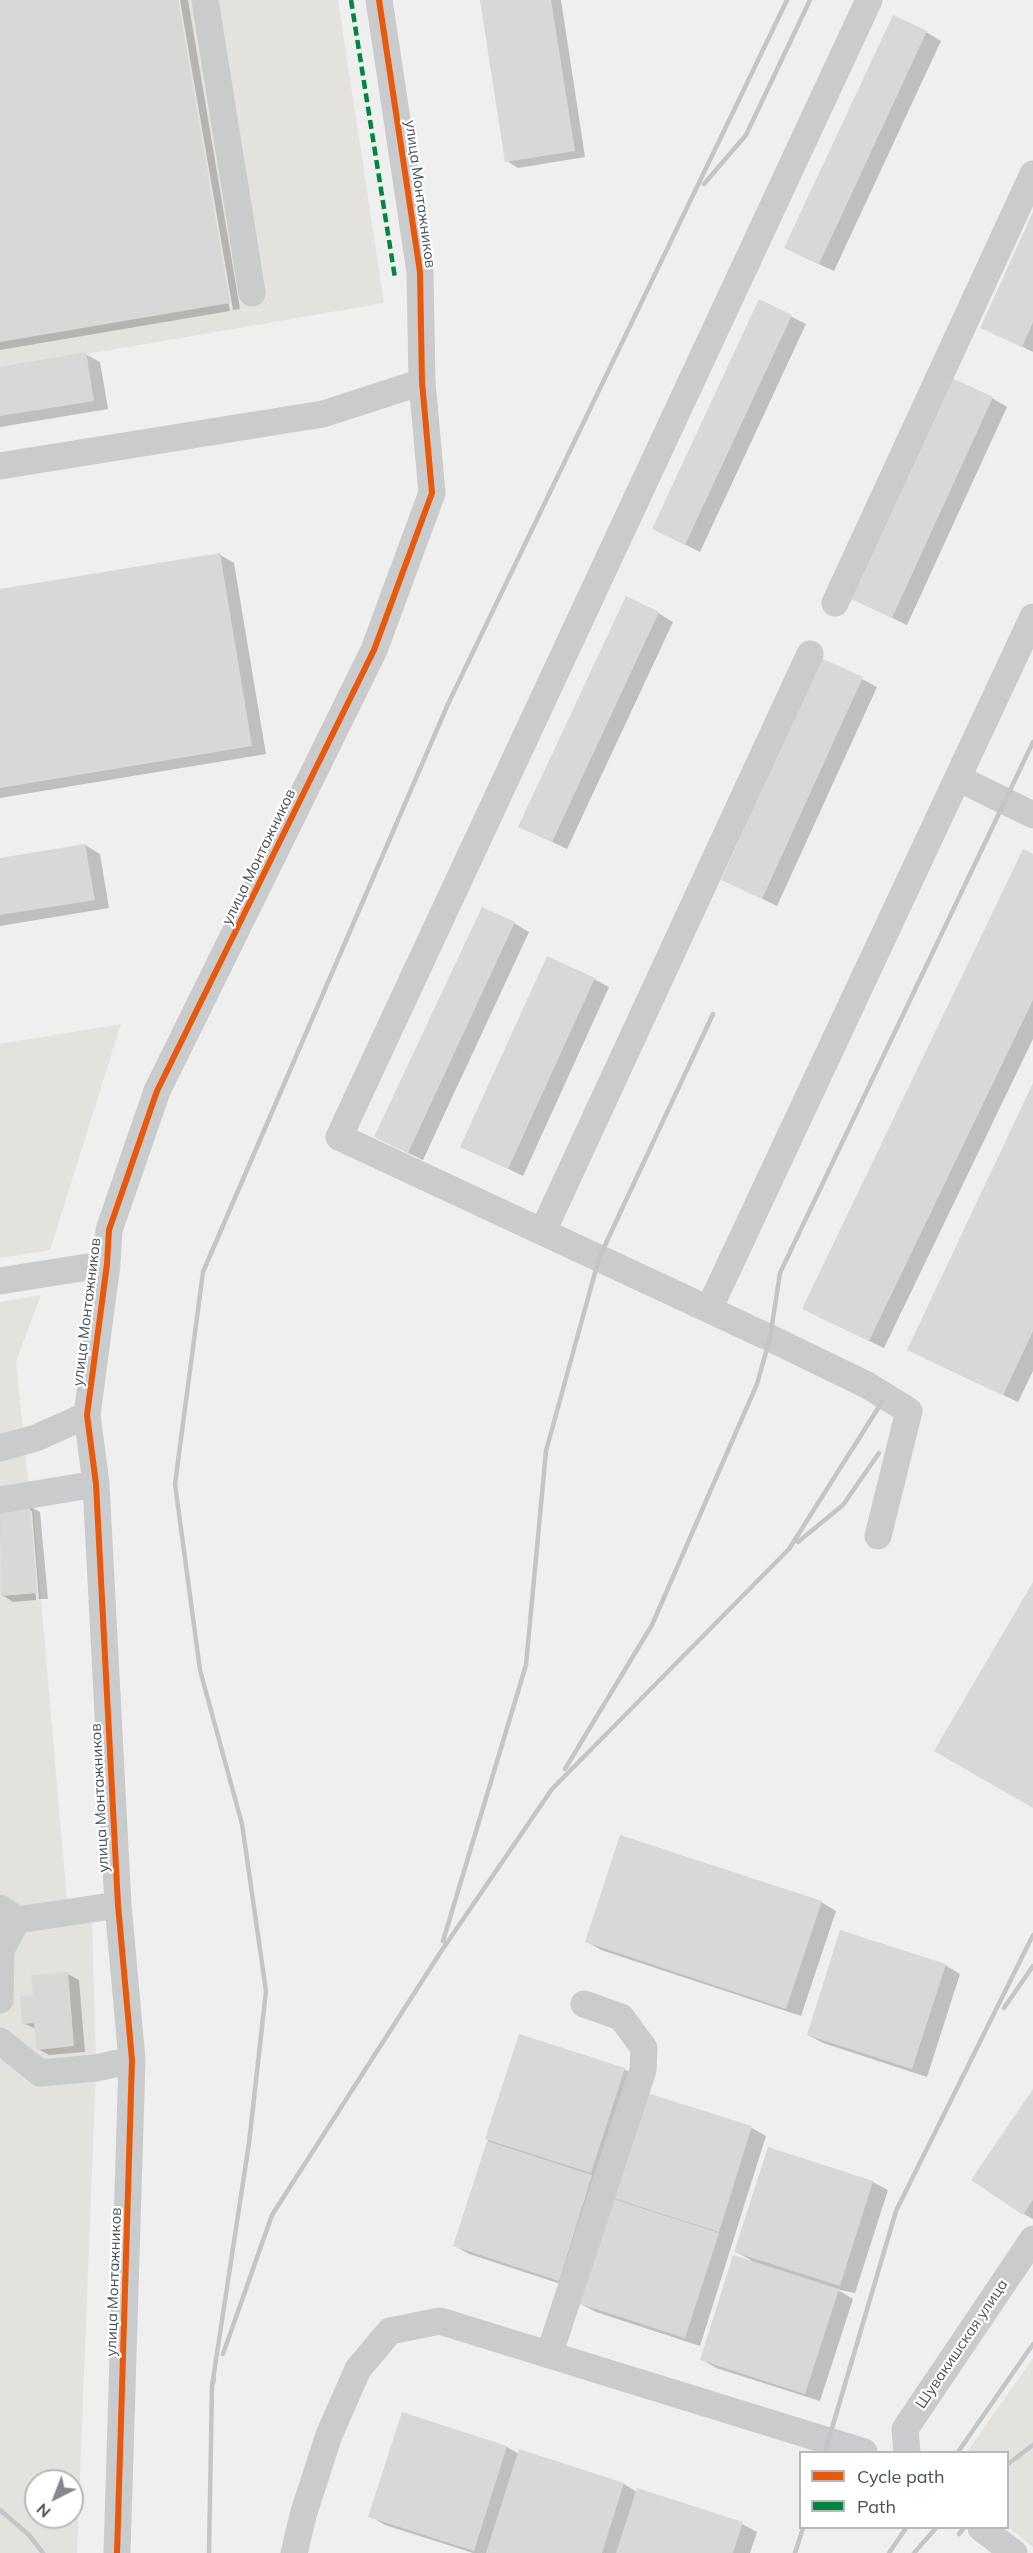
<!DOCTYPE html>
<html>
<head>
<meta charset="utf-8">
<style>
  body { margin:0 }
  #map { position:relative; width:1033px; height:2553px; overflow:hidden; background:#efefef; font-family:Mulish,sans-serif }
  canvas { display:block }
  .legend { position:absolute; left:799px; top:2451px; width:210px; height:78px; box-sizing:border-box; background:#fff; border:2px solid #b5b9bd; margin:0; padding:8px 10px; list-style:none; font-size:18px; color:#47515a }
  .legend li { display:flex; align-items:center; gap:12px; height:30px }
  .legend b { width:30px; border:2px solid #b5b9bd }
  .north { position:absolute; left:24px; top:2469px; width:60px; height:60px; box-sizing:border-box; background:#fff; border:2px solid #b5b9bd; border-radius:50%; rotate:222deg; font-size:16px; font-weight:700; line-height:24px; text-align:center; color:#47515a }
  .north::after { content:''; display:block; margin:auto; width:21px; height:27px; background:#82888e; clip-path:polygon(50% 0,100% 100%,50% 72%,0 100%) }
</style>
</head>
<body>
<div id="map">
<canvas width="1033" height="2553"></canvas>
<ul class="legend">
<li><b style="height:8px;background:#e8590c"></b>Cycle path</li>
<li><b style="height:8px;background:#00873e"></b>Path</li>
</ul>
<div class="north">N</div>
</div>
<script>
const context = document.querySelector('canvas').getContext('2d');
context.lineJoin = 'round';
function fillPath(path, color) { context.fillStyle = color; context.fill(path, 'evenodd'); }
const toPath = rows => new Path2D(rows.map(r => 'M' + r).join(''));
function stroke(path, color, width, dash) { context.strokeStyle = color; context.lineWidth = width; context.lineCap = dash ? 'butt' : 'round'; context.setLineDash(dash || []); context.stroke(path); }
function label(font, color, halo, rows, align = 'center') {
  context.font = font + ' Mulish,sans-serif'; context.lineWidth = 4.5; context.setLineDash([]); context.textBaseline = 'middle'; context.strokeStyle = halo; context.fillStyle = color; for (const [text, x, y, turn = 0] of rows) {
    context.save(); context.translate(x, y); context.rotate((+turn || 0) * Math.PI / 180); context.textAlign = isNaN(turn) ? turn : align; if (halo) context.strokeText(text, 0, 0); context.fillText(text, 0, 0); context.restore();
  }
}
fillPath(toPath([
  [0,0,338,0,384,303,0,369],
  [121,1024,50,1250,0,1258,0,1044],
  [41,1295,16,1361,27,1471,32,1495,68,1913,92,1922,96,2068,77,2553,0,2553,0,1302],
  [36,2481,72,2481,72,2517,36,2517],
  [1033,2358,1033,2547,1008,2527,1008,2452,967,2452]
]), '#e4e2dc');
fillPath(toPath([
  [0,0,177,0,230,311,0,350],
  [180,0,188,0,240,309,233,310],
  [482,0,561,0,585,157,518,168,507,161],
  [926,32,941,41,834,271,801,256],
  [1033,216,1033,352,982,327],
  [760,301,806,324,700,552,654,529],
  [85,354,100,362,108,409,0,427,0,368],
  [992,398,1007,407,907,625,853,599],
  [219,554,234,563,266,754,0,798,0,590],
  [658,613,673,622,567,849,535,834],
  [862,679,877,687,777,906,722,879],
  [85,845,100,854,109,908,0,926,0,859],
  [1033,856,1033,1039,884,1348,819,1317],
  [514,923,529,932,423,1160,391,1145],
  [594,979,609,987,523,1176,462,1146],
  [1033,1086,1033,1371,1018,1402,924,1358],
  [29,1506,40,1512,48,1599,39,1599,32,1511,29,1511,36,1600,13,1602,2,1595,0,1508],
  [821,1902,836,1911,801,2016,601,1950,587,1942],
  [945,1965,960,1974,927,2077,823,2043,808,2035],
  [68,1974,79,1980,85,2052,49,2055,38,2049,36,2029,23,2023,35,1996],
  [520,2036,624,2069,639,2078,573,2288,469,2254,455,2246],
  [1033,2091,1033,2219,1024,2214],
  [648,2094,752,2128,766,2136,700,2346,596,2312,581,2304],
  [769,2149,873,2182,888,2190,855,2293,836,2289,853,2299,820,2401,716,2368,701,2359,751,2260,736,2252],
  [403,2414,507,2447,519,2454,520,2451,624,2484,637,2492,742,2524,757,2532,750,2553,473,2553,385,2525,370,2516]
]), '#0003');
fillPath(toPath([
  [0,0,178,0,230,303,0,342],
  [480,0,551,0,575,151,505,162],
  [893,15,927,31,819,264,784,248],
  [1033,212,1033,322,1022,347,980,328],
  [759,299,792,315,685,545,652,529],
  [86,352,94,401,0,416,0,367],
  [952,378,993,397,892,618,851,599],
  [220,553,252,746,0,788,0,589],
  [626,596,659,612,552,842,518,827],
  [821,658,863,677,762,899,721,880],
  [85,844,95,900,0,915,0,858],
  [1023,849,1033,854,1033,1000,869,1341,802,1309],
  [482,907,515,922,408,1153,374,1137],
  [547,956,595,978,508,1169,460,1147],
  [1033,1083,1033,1331,1003,1395,907,1350],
  [30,1504,37,1593,1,1596,0,1507],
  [1033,1582,1033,1808,934,1751],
  [620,1835,822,1901,786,2009,585,1942],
  [840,1930,946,1964,912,2069,807,2035],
  [68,1972,74,2046,37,2050,34,2023,22,2024,20,1996,33,1995,31,1975],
  [519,2034,625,2068,591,2173,485,2139],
  [1033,2089,1033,2200,1023,2215,971,2180],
  [647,2093,752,2126,719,2232,613,2198],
  [487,2141,592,2175,559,2281,453,2246],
  [768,2147,873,2181,840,2286,734,2252],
  [613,2199,719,2233,685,2338,580,2304],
  [733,2255,839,2289,805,2394,700,2360],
  [402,2412,507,2446,474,2551,368,2517],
  [519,2449,624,2483,602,2553,486,2553],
  [637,2488,743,2522,733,2553,616,2553]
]), '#d8d8d9');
stroke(toPath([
  [205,0,252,293],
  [869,0,339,1137,770,1338,867,1385,909,1411,878,1536],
  [0,466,323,414,422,382],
  [835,603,1033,174],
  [958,778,1033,815],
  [543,1231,810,654],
  [0,1281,107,1264],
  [709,1309,1033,617],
  [0,1448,36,1438,87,1415],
  [0,1500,96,1484],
  [0,1908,17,1920,118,1905],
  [0,2000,1,1950,17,1920],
  [0,2041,40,2073,96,2068,132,2060],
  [549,2355,643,2070,644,2048,621,2017,584,2004],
  [907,2452,905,2429,1033,2239],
  [981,2528,1014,2553],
  [117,2553,132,2060,118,1905,96,1484,87,1415,107,1264,109,1230,157,1091,374,650,432,493,422,382,420,272,379,0],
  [294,2553,304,2512,329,2435,358,2369,390,2331,440,2321,864,2452]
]), '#c9cbcd', 27);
stroke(toPath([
  [704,184,746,135,810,0],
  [798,1542,843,1505,879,1453],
  [565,1769,652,1625,757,1384,770,1338,780,1273,1033,742],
  [443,1941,526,1665,546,1451,599,1258,713,1014],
  [1004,2008,1033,1966],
  [223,2354,272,2215,440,1953,552,1789,789,1549,882,1402],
  [212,2386,249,2143,266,1991,242,1824,200,1670,175,1484,203,1272,448,704,787,0],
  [825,2452,896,2211,1033,1935],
  [958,2452,1033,2344],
  [1008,2464,1033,2445],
  [0,2510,29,2535,43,2553],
  [959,2534,964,2528],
  [209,2553,212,2386,214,2379],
  [795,2553,803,2528],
  [889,2553,906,2528],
  [914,2553,936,2528]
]), '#c4c5c7', 4.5);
stroke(toPath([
  [351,0,395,278]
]), '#00873e', 4.5, [9, 4.5]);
stroke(toPath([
  [117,2553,132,2060,118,1905,96,1484,87,1415,107,1264,109,1230,157,1091,374,650,432,493,422,382,420,272,379,0]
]), '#e8590c', 6);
label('15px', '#47515a', '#fff', [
  ["улица Монтажников",420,194,82],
  ["улица Монтажников",259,857,-64],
  ["улица Монтажников",87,1312,-83],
  ["улица Монтажников",100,1798,-93],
  ["улица Монтажников",114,2282,-88],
  ["Шувакишская улица",962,2344,-56]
]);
</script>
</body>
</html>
